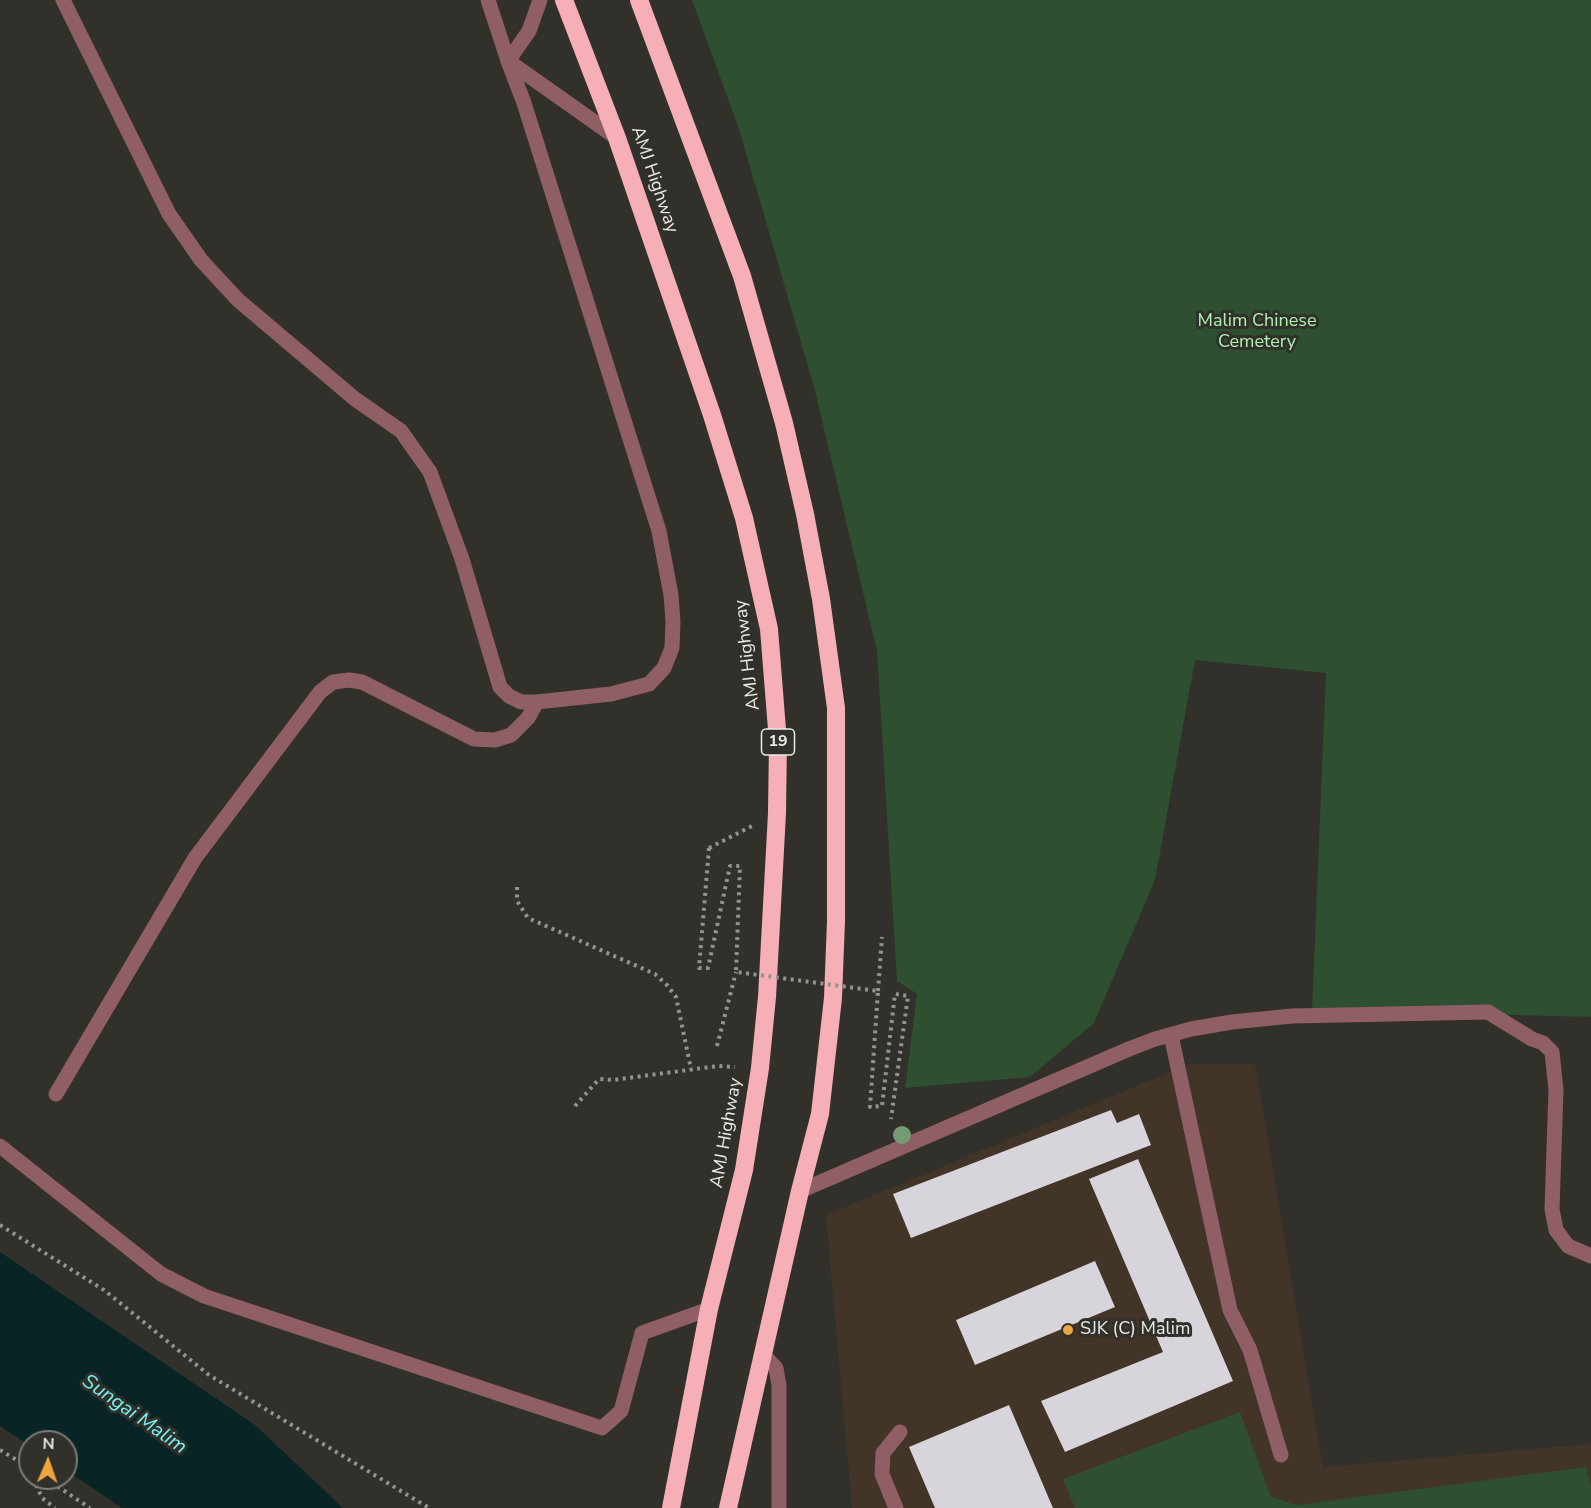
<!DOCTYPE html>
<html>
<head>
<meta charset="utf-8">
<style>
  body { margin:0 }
  #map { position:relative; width:1591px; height:1508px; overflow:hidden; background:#31302a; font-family:"Nunito Sans",sans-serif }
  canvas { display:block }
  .north { position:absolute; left:18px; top:1430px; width:60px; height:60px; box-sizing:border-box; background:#31302a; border:2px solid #7c7b76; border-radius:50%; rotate:2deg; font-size:16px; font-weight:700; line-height:24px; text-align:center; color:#ecebe7 }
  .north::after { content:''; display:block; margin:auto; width:21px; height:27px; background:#f0a63f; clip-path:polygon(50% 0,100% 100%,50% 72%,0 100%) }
</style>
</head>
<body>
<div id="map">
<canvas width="1591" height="1508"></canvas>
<div class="north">N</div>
</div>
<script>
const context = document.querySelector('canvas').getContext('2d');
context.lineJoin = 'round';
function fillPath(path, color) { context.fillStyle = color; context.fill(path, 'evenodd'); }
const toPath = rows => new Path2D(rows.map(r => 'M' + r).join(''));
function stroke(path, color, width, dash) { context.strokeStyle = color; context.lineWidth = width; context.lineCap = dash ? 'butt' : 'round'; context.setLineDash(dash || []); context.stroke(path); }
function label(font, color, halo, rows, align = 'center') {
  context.font = font + ' "Nunito Sans",sans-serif'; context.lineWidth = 6; context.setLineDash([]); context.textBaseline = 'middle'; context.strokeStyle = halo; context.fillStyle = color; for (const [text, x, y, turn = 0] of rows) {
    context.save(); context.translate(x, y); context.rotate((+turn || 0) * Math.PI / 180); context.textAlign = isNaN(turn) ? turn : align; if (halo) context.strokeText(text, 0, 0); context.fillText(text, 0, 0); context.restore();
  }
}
fillPath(toPath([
  [1190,1064,1255,1064,1323,1467,1591,1444,1591,1508,852,1508,826,1215]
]), '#433428');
fillPath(toPath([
  [692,0,1591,0,1591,1017,1312,1010,1326,673,1195,660,1155,880,1094,1023,1030,1077,905,1088,917,994,897,981,877,651,814,387,739,129],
  [1240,1412,1271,1497,1297,1505,1586,1467,1591,1488,1591,1508,1075,1508,1063,1479]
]), '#2e4f30');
fillPath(toPath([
  [0,1252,255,1425,343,1508,122,1508,66,1470,66,1442,30,1442,30,1446,0,1426]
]), '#082425');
fillPath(toPath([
  [1111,1110,1117,1123,1139,1114,1151,1145,911,1238,893,1194],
  [1138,1159,1233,1381,1065,1452,1041,1401,1163,1352,1089,1179],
  [1095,1261,1115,1307,975,1365,956,1320],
  [1009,1405,1053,1508,935,1508,909,1447]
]), '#d7d4db');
stroke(toPath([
  [709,848,752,826],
  [517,887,517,901,528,918,655,974,667,985,676,997,691,1069],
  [878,991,882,937],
  [717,1046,736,972],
  [575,1106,599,1079,613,1080,718,1066,735,1067],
  [0,1225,104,1290,209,1375,429,1508],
  [0,1450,30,1468],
  [33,1478,42,1498,55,1508],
  [45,1478,90,1508]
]), '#94938e', 4, [3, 4.5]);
stroke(toPath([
  [63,0,169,214,201,260,238,300,355,399,401,431,430,472,462,559,500,687,509,696,521,702,537,702],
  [540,0,529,31,508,61,617,138],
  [1171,1035,1230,1310,1250,1350,1281,1455],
  [56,1094,195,858,320,692,333,682,349,680,362,682,474,739,495,740,511,735,528,718,537,702,611,694,649,684,664,668,672,648,673,621,671,595,659,531,524,103,508,61,488,0],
  [0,1146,161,1274,204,1296,602,1428,621,1411,642,1333,709,1309],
  [800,1191,1129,1049,1155,1039,1191,1029,1232,1022,1292,1016,1488,1012,1532,1039,1543,1043,1552,1052,1556,1090,1552,1209,1556,1230,1568,1246,1591,1256],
  [765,1345,763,1354,776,1368,779,1385,779,1508],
  [896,1508,882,1474,883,1453,900,1432]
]), '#8f5f65', 15);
stroke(toPath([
  [564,0,617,138,712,415,744,518,769,629,778,742,777,813,767,997,760,1068,744,1170,709,1309,671,1508],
  [639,0,742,276,784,423,805,514,821,599,836,708,836,921,833,998,820,1114,800,1191,728,1508]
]), '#f6aeb7', 18);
stroke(toPath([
  [709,848,699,968,708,968,730,866,740,866,736,972,878,991,870,1107,882,1106,895,994,908,996,891,1119]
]), '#94938e', 4, [3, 4.5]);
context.fillStyle = '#769b74';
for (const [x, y] of [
  [902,1135]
]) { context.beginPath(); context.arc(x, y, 9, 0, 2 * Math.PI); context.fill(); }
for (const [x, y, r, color] of [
  [1068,1330,6,"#f0a63f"]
]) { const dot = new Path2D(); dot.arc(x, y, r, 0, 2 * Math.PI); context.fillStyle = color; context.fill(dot); stroke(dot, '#31302a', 2); }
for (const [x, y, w] of [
  [778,742,33]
]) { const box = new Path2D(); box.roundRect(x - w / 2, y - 13, w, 26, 4.5); context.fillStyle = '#31302a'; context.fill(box); stroke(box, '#ecebe7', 1.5); }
label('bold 16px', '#ecebe7', null, [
  ["19",778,742]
]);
label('18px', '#ecebe7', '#31302a', [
  ["AMJ Highway",654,180,71],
  ["AMJ Highway",748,655,-97],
  ["AMJ Highway",727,1133,-80]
]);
label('18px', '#aef3b1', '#31302a', [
  ["Malim Chinese",1257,322],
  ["Cemetery",1257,343]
]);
label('18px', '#ecebe7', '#31302a', [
  ["SJK (C) Malim",1080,1330]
], 'left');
label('italic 20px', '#74f4f7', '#31302a', [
  ["Sungai Malim",134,1415,35]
]);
</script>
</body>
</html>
